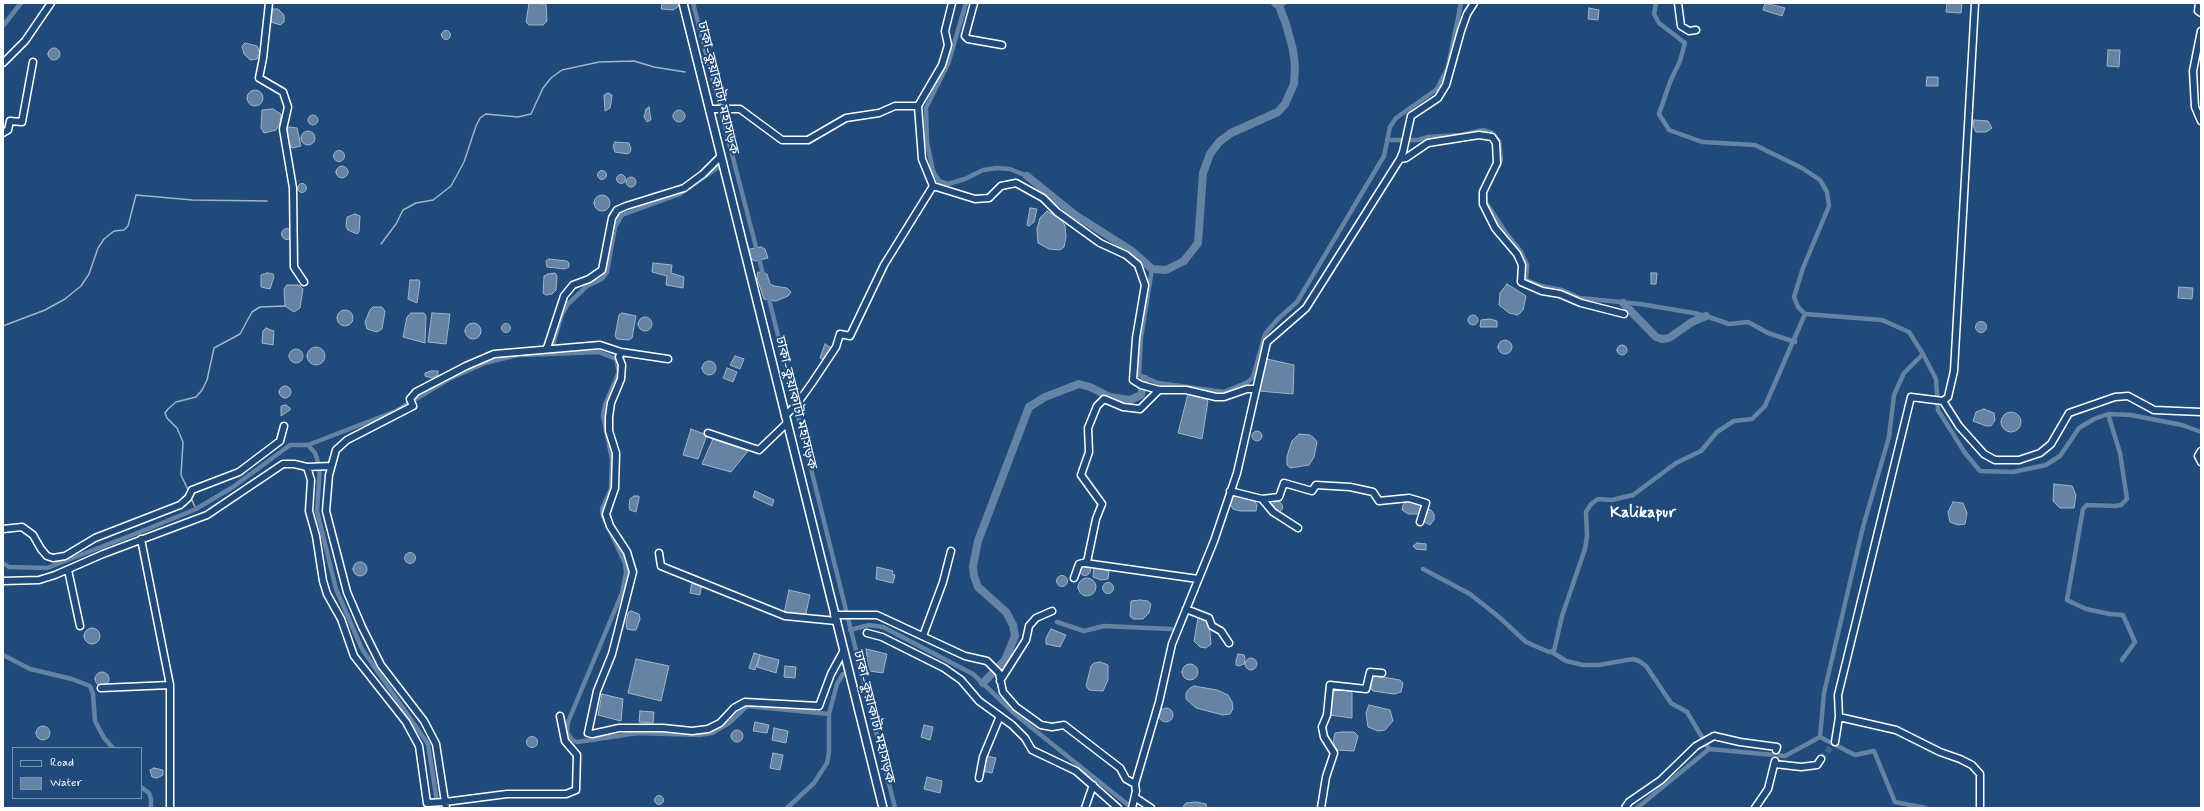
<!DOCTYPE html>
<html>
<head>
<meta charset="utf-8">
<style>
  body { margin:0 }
  #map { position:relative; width:2204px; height:811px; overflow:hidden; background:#1f4a7a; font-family:Mynerve,sans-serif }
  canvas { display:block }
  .frame { position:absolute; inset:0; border:4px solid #fff; pointer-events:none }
  .legend { position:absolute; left:12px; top:747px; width:130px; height:52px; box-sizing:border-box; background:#1f4a7a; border:1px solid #7992af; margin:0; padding:5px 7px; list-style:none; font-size:12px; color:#fff }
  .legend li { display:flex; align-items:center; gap:8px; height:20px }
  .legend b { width:20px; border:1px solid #7992af }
</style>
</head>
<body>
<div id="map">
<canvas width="2204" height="811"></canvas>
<div class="frame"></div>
<ul class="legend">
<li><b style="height:5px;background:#1f4a7a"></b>Road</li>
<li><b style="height:11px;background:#6583a4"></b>Water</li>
</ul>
</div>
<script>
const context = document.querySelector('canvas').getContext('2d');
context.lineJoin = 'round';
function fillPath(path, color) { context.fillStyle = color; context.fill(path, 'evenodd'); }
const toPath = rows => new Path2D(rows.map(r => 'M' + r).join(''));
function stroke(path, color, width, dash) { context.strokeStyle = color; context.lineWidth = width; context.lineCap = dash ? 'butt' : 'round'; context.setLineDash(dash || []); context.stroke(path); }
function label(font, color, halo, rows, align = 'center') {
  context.font = font + ' Mynerve,"Noto Sans Bengali",sans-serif'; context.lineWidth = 4; context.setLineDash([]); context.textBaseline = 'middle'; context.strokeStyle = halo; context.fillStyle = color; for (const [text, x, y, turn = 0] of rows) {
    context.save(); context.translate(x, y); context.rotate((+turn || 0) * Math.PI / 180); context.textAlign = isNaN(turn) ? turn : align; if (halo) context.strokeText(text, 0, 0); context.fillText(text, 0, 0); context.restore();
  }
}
const water = toPath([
  [529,3,546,4,547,21,543,25,529,25,526,22,529,3],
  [662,3,678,3,679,6,673,10,661,9,662,3],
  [1765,3,1785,8,1782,16,1763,10,1765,3],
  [1947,3,1962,3,1961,13,1946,12,1947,3],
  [1589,8,1599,10,1598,20,1588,19,1589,8],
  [273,9,278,9,284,15,284,22,280,25,271,22,271,14,273,9],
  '441.5 35a4.5 4.5 0 1 1 9 0a4.5 4.5 0 1 1-9 0Z',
  [245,43,257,46,260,53,257,59,250,60,244,54,242,46,245,43],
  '48 54a6 6 0 1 1 12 0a6 6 0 1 1-12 0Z',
  [2108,50,2120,50,2119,67,2107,66,2108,50],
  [1927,77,1938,77,1938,86,1926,86,1927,77],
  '247 98a8 8 0 1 1 16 0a8 8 0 1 1-16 0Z',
  [608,93,612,95,611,103,610,108,605,111,604,95,608,93],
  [649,107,651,120,647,122,644,117,646,109,649,107],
  [273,109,281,114,280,123,276,130,264,133,261,128,262,110,273,109],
  '673 116a6 6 0 1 1 12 0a6 6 0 1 1-12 0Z',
  '308 120a5 5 0 1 1 10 0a5 5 0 1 1-10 0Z',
  [1974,120,1988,121,1992,128,1986,132,1976,132,1973,126,1974,120],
  [289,127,297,128,301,146,292,148,289,143,287,129,289,127],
  '301 138a7 7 0 1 1 14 0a7 7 0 1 1-14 0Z',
  [615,142,629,143,631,149,630,152,628,154,615,152,613,146,615,142],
  '333.5 156a5.5 5.5 0 1 1 11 0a5.5 5.5 0 1 1-11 0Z',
  '336 172a6 6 0 1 1 12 0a6 6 0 1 1-12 0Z',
  '597.5 175a4.5 4.5 0 1 1 9 0a4.5 4.5 0 1 1-9 0Z',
  '616.5 179a4.5 4.5 0 1 1 9 0a4.5 4.5 0 1 1-9 0Z',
  '626 182a5 5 0 1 1 10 0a5 5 0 1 1-10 0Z',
  '297.5 188a4.5 4.5 0 1 1 9 0a4.5 4.5 0 1 1-9 0Z',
  '594 203a8 8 0 1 1 16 0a8 8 0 1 1-16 0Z',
  [1030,208,1037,209,1034,222,1029,226,1027,225,1030,208],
  [1047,211,1062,220,1065,226,1066,237,1064,247,1060,250,1049,249,1038,243,1037,229,1040,218,1047,211],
  [355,214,360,216,359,232,357,234,348,230,346,226,347,217,355,214],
  '281.5 234a5.5 5.5 0 1 1 11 0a5.5 5.5 0 1 1-11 0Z',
  [761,247,765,249,768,258,755,261,748,257,747,251,750,249,761,247],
  [549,259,567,261,569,263,569,267,565,269,547,267,546,261,549,259],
  [653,263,672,265,671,273,684,277,683,288,666,285,667,276,652,272,653,263],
  [758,272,767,274,770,284,774,286,787,288,791,292,788,296,776,301,764,299,757,278,758,272],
  [267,273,273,274,274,277,270,289,261,287,261,275,267,273],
  [1651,273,1657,273,1656,284,1651,284,1651,273],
  [548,274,555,273,557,276,556,290,552,294,546,295,543,293,544,276,548,274],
  [410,280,419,280,420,282,417,303,408,299,410,280],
  [1507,284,1526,296,1523,310,1518,315,1509,313,1499,305,1500,293,1507,284],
  [287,285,299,285,303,289,300,308,294,312,285,306,284,289,287,285],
  [2179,287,2193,288,2192,299,2178,298,2179,287],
  [373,307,382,307,385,311,382,329,377,332,367,329,365,322,370,310,373,307],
  '337 318a8 8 0 1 1 16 0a8 8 0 1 1-16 0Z',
  [411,313,424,313,426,316,425,343,403,337,407,317,411,313],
  [432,313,450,314,446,344,428,342,432,313],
  [622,313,636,316,632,338,629,340,617,339,615,336,619,315,622,313],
  '1468 320a5 5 0 1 1 10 0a5 5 0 1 1-10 0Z',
  '638 324a7 7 0 1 1 14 0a7 7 0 1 1-14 0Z',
  [1490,319,1497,321,1497,327,1480,327,1481,320,1490,319],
  '1975.5 327a5.5 5.5 0 1 1 11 0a5.5 5.5 0 1 1-11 0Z',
  '465 331a8 8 0 1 1 16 0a8 8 0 1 1-16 0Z',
  '501.5 328a4.5 4.5 0 1 1 9 0a4.5 4.5 0 1 1-9 0Z',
  [266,328,274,331,273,345,262,343,263,331,266,328],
  '1498 347a7 7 0 1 1 14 0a7 7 0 1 1-14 0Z',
  [825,344,833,349,826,361,820,358,825,344],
  '1617 350a5 5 0 1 1 10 0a5 5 0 1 1-10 0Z',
  '307 356a9 9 0 1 1 18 0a9 9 0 1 1-18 0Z',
  '289 356a7 7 0 1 1 14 0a7 7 0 1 1-14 0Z',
  [735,356,744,359,740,369,730,365,735,356],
  [1267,359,1294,365,1293,394,1259,391,1267,359],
  '702 368a7 7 0 1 1 14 0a7 7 0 1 1-14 0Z',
  [727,368,737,372,733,382,723,378,727,368],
  [431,371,438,371,438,375,432,378,425,376,425,373,431,371],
  '279 392a6 6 0 1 1 12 0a6 6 0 1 1-12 0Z',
  [1188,394,1206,399,1208,401,1202,439,1178,433,1188,394],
  [286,405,290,408,290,410,281,416,281,406,286,405],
  [1984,409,1994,413,1995,420,1991,426,1986,426,1973,421,1976,412,1984,409],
  '2001 422a10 10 0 1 1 20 0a10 10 0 1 1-20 0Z',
  [691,429,707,435,698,459,683,455,691,429],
  '1252 436a5 5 0 1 1 10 0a5 5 0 1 1-10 0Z',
  [1299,434,1310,435,1314,438,1317,442,1314,457,1309,465,1290,468,1287,465,1287,456,1292,441,1299,434],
  [713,439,748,451,731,472,702,464,713,439],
  [2054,484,2072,486,2076,495,2074,508,2060,508,2053,501,2054,484],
  [755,491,774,500,772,506,753,497,755,491],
  [634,496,639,496,639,498,636,512,630,510,629,507,630,499,634,496],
  [1235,496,1254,500,1257,505,1256,511,1240,511,1233,509,1230,504,1230,499,1235,496],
  [1406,501,1421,504,1420,514,1408,514,1402,510,1403,505,1406,501],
  '1271.5 507a5.5 5.5 0 1 1 11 0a5.5 5.5 0 1 1-11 0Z',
  [1953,502,1963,503,1967,513,1965,524,1958,525,1950,522,1948,512,1953,502],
  [1425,509,1431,510,1434,514,1434,520,1430,525,1423,521,1425,509],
  [1417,543,1426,544,1426,550,1416,549,1413,546,1417,543],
  '404.5 558a5.5 5.5 0 1 1 11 0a5.5 5.5 0 1 1-11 0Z',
  '353 569a7 7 0 1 1 14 0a7 7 0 1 1-14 0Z',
  '1079.5 570a5.5 5.5 0 1 1 11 0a5.5 5.5 0 1 1-11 0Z',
  [877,567,893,571,892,574,895,575,893,583,876,579,877,567],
  [1094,567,1109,571,1108,579,1101,580,1093,577,1094,567],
  '1056.5 581a5.5 5.5 0 1 1 11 0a5.5 5.5 0 1 1-11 0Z',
  '1078 587a9 9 0 1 1 18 0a9 9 0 1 1-18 0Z',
  [692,581,702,583,700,595,690,593,692,581],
  '1102.5 588a5.5 5.5 0 1 1 11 0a5.5 5.5 0 1 1-11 0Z',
  [789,590,810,595,805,618,784,614,789,590],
  [1140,600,1148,601,1151,604,1149,613,1143,619,1133,619,1130,616,1131,601,1140,600],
  [631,611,639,614,640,619,636,630,632,630,627,629,626,623,628,613,631,611],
  [1198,618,1205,618,1209,623,1211,644,1206,648,1200,647,1194,641,1198,618],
  '84 636a8 8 0 1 1 16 0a8 8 0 1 1-16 0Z',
  [1051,629,1066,635,1060,647,1046,644,1046,638,1051,629],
  [866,649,887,654,883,673,869,671,866,649],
  [754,653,760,655,755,670,749,668,754,653],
  [1238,654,1244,655,1245,658,1244,664,1239,666,1236,665,1236,661,1238,654],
  [760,655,779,660,776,673,757,667,760,655],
  '1245 664a6 6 0 1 1 12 0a6 6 0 1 1-12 0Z',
  [636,659,669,666,661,701,628,693,636,659],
  [1100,662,1108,665,1108,680,1103,691,1089,690,1086,686,1091,666,1094,663,1100,662],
  '1182 672a8 8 0 1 1 16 0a8 8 0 1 1-16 0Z',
  [785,666,796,667,795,678,784,677,785,666],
  '95 679a7 7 0 1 1 14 0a7 7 0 1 1-14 0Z',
  [1377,676,1400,680,1403,683,1401,692,1394,694,1373,691,1371,689,1371,678,1377,676],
  [1194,686,1217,690,1228,695,1232,702,1233,709,1230,714,1223,715,1196,708,1186,699,1186,693,1190,688,1194,686],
  [1332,687,1352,690,1352,718,1329,715,1332,687],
  [602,694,623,699,621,721,598,715,602,694],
  [1369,705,1390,710,1393,721,1385,730,1378,731,1368,727,1366,713,1369,705],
  '1159 715a7 7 0 1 1 14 0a7 7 0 1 1-14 0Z',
  [640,711,654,712,653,723,639,722,640,711],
  [755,722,769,725,767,733,753,731,755,722],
  [924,725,933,727,930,740,921,737,924,725],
  '36 733a7 7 0 1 1 14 0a7 7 0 1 1-14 0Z',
  [774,728,788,731,786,743,772,740,774,728],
  '731 736a6 6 0 1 1 12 0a6 6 0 1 1-12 0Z',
  [1343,732,1354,732,1358,736,1354,751,1337,750,1333,743,1335,733,1343,732],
  '526.5 742a5.5 5.5 0 1 1 11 0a5.5 5.5 0 1 1-11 0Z',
  [773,753,783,755,780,770,770,768,773,753],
  [986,756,996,758,992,773,982,771,986,756],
  [154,768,163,770,163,775,157,778,152,777,150,770,154,768],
  [927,777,942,781,940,793,924,789,927,777],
  '654.5 800a4.5 4.5 0 1 1 9 0a4.5 4.5 0 1 1-9 0Z',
  [1196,802,1206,804,1207,808,1182,808,1186,803,1196,802]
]);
fillPath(water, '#6583a4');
stroke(water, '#a3b5c8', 1);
stroke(toPath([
  [381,244,396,224,403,210,416,203,433,200,451,186,464,162,476,126,480,118,486,114,518,117,531,114,543,88,551,78,562,70,599,62,634,61,654,67,685,72],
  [3,326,45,310,65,299,81,286,89,274,98,248,104,239,114,231,124,230,128,226,136,195,192,200,267,201],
  [189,492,181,475,183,442,177,428,167,418,165,413,168,409,176,402,196,397,202,390,207,380,214,348,240,334,252,312,260,307,285,306],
  [191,498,196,509]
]), '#a3b5c8', 1.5);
stroke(toPath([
  [693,3,764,278],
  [966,3,948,64,926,108,927,142,933,171,939,181,948,184,965,179,983,170,997,168,1010,169,1027,176],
  [1279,6,1284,3],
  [3,26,21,3],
  [1387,140,1418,140,1428,137,1461,135,1483,130,1492,133,1499,141,1501,160,1498,167],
  [1485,197,1485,201,1506,233,1521,252,1527,265,1526,280,1541,286,1562,290,1580,298,1640,304,1694,313,1706,316,1729,324,1748,322,1768,333,1795,342,1795,340],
  [1152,269,1141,338,1139,375,1158,383,1224,392,1248,382,1253,377,1265,334,1278,319,1297,302,1384,156,1390,127,1396,118,1437,89,1448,67,1461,3],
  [768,295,895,808],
  [550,354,599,352,616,359,619,372,605,405,603,416,612,459,611,489,602,509,603,516,625,563,626,573,622,593,568,722,567,732,572,740,577,742,638,733,699,735,712,733,729,723,747,706,829,714],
  [1923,354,1936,379,1938,410,1965,453,1980,471,2013,472,2046,465,2060,456,2079,428,2094,419,2108,414,2131,415,2182,425,2201,432],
  [2108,414,2120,453,2127,499,2121,505,2115,506,2087,505,2083,509,2067,600,2086,609,2110,614,2123,615,2135,642,2122,660],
  [308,445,396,411,449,379,485,363,517,355,550,354,562,314,568,304,587,286,602,279,607,272,615,227,622,215,680,194,720,166],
  [320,467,317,511,336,589,362,649,428,744,438,808],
  [3,563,9,567,47,568,150,528,196,509,233,487,290,445,308,445,315,453,319,465],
  [1423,569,1470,594,1499,617,1526,642,1549,652,1554,651,1562,616,1585,549,1587,536,1586,512,1591,504,1598,499,1612,500,1633,495,1676,463,1701,451,1717,432,1734,421,1752,419,1765,406,1805,314],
  [1057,622,1084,631,1104,626,1171,629],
  [850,630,869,625,883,627,973,674,1016,715,1132,808],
  [1552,652,1566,661,1583,665,1599,665,1633,659,1639,661,1646,666,1671,703,1687,712,1709,749],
  [3,655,30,669,72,679,90,686,93,694,95,721,104,738,113,748],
  [1820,737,1855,755,1874,751,1895,802,1926,808],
  [141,787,149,793,151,799,151,808],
  [787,808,814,783,827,763,829,752,829,714,837,684,843,674],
  [1637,808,1709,749,1785,756,1820,737,1824,693,1863,527,1889,437,1894,395,1904,373,1923,354,1909,332,1882,320,1805,314,1798,307,1794,297,1803,268,1829,206,1827,192,1820,180,1802,168,1755,145,1702,142,1669,130,1659,114,1670,82,1680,61,1685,43,1659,23,1654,14,1656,3]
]), '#6583a4', 4.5);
stroke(toPath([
  [1027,176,1074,214,1132,251,1152,269,1166,270,1184,261,1198,243,1203,173,1210,154,1219,142,1231,133,1278,112,1285,104,1294,84,1295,66,1293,50,1286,24,1279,6,1275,3],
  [1623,303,1656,337,1662,339,1669,338,1692,322,1706,316],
  [983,683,1005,660,1015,636,1013,625,1006,612,978,587,974,576,973,566,978,541,1029,407,1045,397,1079,384,1090,387,1110,397,1130,400,1141,395,1145,379]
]), '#6583a4', 8);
stroke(toPath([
  [1821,759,1835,742],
  [1775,761,1776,750]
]), '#41658e', 6, [6, 3]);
const minor = toPath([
  [269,3,263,58,259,78,283,92,288,107,283,129,293,188,294,267,304,282],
  [952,3,945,31,948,45,942,65,918,106,922,159,933,186,975,199,989,198,1001,186,1016,183,1043,198,1057,212,1100,243,1126,255,1138,265,1145,285,1136,338,1133,380,1141,385,1159,390,1186,390,1216,397,1224,397,1247,389,1255,389],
  [974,3,965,36,968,39,1002,45],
  [1678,3,1681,26,1689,31,1696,30],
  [2199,3,2198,11,2201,13],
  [2201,31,2193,71,2195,107,2201,121],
  [3,63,25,41,51,3],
  [710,109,740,109,782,140,808,140,846,118,879,113,895,106,918,106],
  [3,133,8,130,10,121,22,122,33,62],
  [1400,159,1406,158,1428,143,1479,135,1492,137,1496,143,1497,163,1483,192,1483,204,1495,228,1517,254,1522,265,1521,282,1542,291,1560,294,1581,303,1624,314],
  [547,348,564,296,573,285,589,279,602,270,612,218,617,210,626,206,684,188,703,174,721,156],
  [621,352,619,357,622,365,621,379,611,403,609,417,609,431,616,453,615,488,606,514,610,526,627,552,633,572,612,654,597,691,588,733,592,734,619,728,663,728,692,731,708,729,720,723,734,708,745,702,819,706,831,674,843,652],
  [1943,401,1959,426,1984,454,1995,460,2019,460,2040,453,2051,444,2069,413,2115,397,2128,396,2154,410,2201,412],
  [785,416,797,404,812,383,836,347,840,334,850,336,884,265,933,186],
  [708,433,759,450,787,423],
  [2201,451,2198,456,2201,462],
  [307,467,331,466],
  [1230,491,1262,499,1279,497,1284,483,1312,491,1316,485,1350,487,1373,492,1379,501,1409,498,1426,503,1420,522],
  [1262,499,1273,512,1298,528],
  [3,529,22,527,33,535,41,549,47,556,53,558,65,556,95,538,180,505,188,498,192,490,239,472,280,441,284,426],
  [141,539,170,685,170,808],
  [659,553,661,566,785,616,836,621],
  [1085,563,1198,579],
  [68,570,80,626],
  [1074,578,1079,564,1087,562,1096,519,1102,504,1081,475,1089,452,1088,428,1097,406,1104,399,1123,407,1140,409,1159,390],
  [3,581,39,580,55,575,103,554,207,515,283,464,294,464,307,467,311,480,309,511,316,536,323,581,327,594,341,619,354,656,406,722,419,746,427,803,445,802,446,808],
  [1186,609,1209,618,1212,626,1221,631,1229,643],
  [834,615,877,615,965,656,987,661,999,673,1003,692,1016,707,1041,725,1052,727,1064,725,1120,768,1126,779,1135,784,1136,791,1132,808],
  [867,633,882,637,944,668,961,680,979,701,1012,725,1025,738,1032,750,1076,771,1118,808],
  [923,636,943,582,951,551],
  [1000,681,1026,640,1029,626,1036,618,1052,611],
  [101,688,170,685],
  [560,716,565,741,577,755,576,790,566,794,507,794,445,802,436,744,424,721,381,665,362,627,347,592,326,511,329,475,336,450,347,440,413,406,410,399,416,392,466,366,494,354,600,345,621,352,668,359],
  [1839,717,1838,695,1911,397,1943,401,1948,397,1954,371,1975,3],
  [1835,742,1839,717,1896,730,1940,752,1960,759,1972,765,1980,774,1980,808],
  [1775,764,1801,767,1817,765,1821,759],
  [979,778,983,757,1000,716],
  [1135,784,1159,702,1172,644,1214,541,1237,473,1267,342,1306,308,1400,159,1403,152,1411,116,1438,98,1446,85,1461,31,1467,14,1474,3],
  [1136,798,1151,808],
  [1085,808,1093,785],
  [1321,808,1326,777,1334,753,1324,737,1322,727,1327,715,1330,685,1366,689,1370,672,1382,673],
  [1625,808,1629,802,1661,780,1696,746,1714,736,1740,742,1777,747,1776,750],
  [1755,808,1768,789,1775,761]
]);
const major = toPath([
  [683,3,883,808]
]);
stroke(minor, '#fff', 9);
stroke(major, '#fff', 10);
stroke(minor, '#1f4a7a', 6);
stroke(major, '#1f4a7a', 7);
label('14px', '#fff', '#1f4a7a', [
  ["ঢাকা-কুয়াকাটা মহাসড়ক",717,88,76],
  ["ঢাকা-কুয়াকাটা মহাসড়ক",795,403,76],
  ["ঢাকা-কুয়াকাটা মহাসড়ক",873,717,76]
]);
label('bold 16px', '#fff', '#1f4a7a', [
  ["Kalikapur",1643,514]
]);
</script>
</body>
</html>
